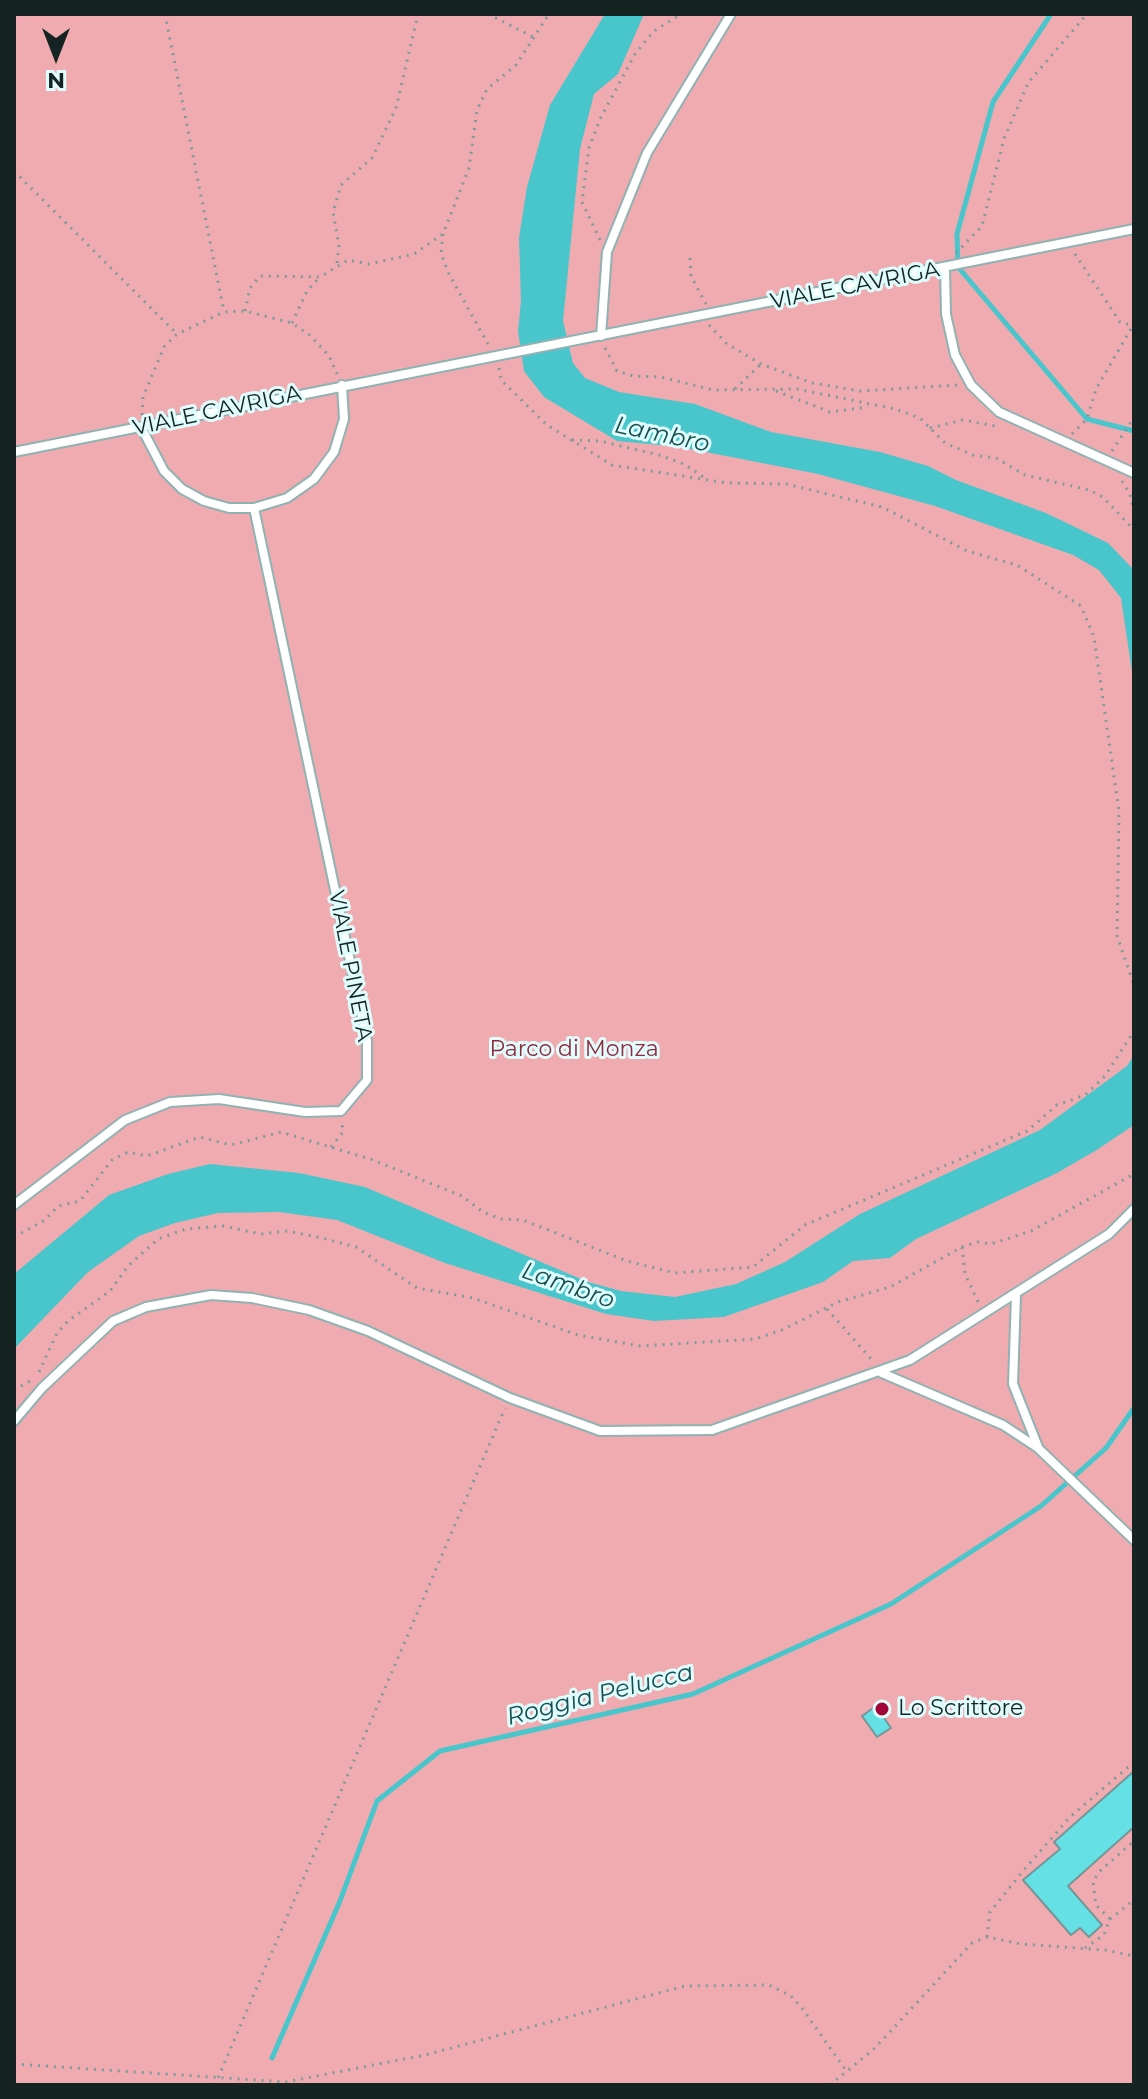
<!DOCTYPE html>
<html>
<head>
<meta charset="utf-8">
<style>
  body { margin:0 }
  #map { position:relative; width:1148px; height:2099px; overflow:hidden; background:#cdf1f2; font-family:Montserrat,sans-serif }
  canvas { display:block }
  .frame { position:absolute; inset:0; border:16px solid #162323; pointer-events:none }
  .north { position:absolute; left:16px; top:16px; width:80px; height:80px; -webkit-text-stroke:6px #e0fdfe; paint-order:stroke; rotate:180deg; font-size:22px; font-weight:700; line-height:32px; text-align:center; color:#162323 }
  .north::after { content:''; display:block; margin:auto; width:28px; height:36px; background:#162323; clip-path:polygon(50% 0,100% 100%,50% 72%,0 100%) }
</style>
</head>
<body>
<div id="map">
<canvas width="1148" height="2099"></canvas>
<div class="frame"></div>
<div class="north">N</div>
</div>
<script>
const context = document.querySelector('canvas').getContext('2d');
context.lineJoin = 'round';
function fillPath(path, color) { context.fillStyle = color; context.fill(path, 'evenodd'); }
const toPath = rows => new Path2D(rows.map(r => 'M' + r).join(''));
function stroke(path, color, width, dash) { context.strokeStyle = color; context.lineWidth = width; context.lineCap = dash ? 'butt' : 'round'; context.setLineDash(dash || []); context.stroke(path); }
function label(font, color, halo, rows, align = 'center') {
  context.font = font + ' Montserrat,sans-serif'; context.lineWidth = 6; context.setLineDash([]); context.textBaseline = 'middle'; context.strokeStyle = halo; context.fillStyle = color; for (const [text, x, y, turn = 0] of rows) {
    context.save(); context.translate(x, y); context.rotate((+turn || 0) * Math.PI / 180); context.textAlign = isNaN(turn) ? turn : align; if (halo) context.strokeText(text, 0, 0); context.fillText(text, 0, 0); context.restore();
  }
}
fillPath(toPath([
  [14,14,1134,14,1134,2085,14,2085]
]), '#f0abb0');
fillPath(toPath([
  [605,14,644,14,618,74,594,94,580,149,563,321,573,363,585,378,619,392,695,404,771,432,880,452,928,466,956,480,1046,513,1108,543,1134,570,1134,685,1121,598,1099,570,1073,555,935,506,818,474,680,447,617,441,544,397,524,371,518,331,521,301,519,238,527,187,550,105],
  [1134,1055,1134,1125,1095,1151,1057,1173,916,1239,890,1258,853,1261,823,1282,724,1317,654,1321,606,1314,445,1263,337,1220,279,1212,218,1213,175,1223,139,1236,88,1272,14,1349,14,1274,109,1195,168,1174,210,1164,299,1173,365,1187,588,1282,621,1291,675,1297,736,1284,785,1262,860,1214,1040,1130,1127,1066]
]), '#48c6cb');
stroke(toPath([
  [1051,14,993,102,957,234,958,267,1087,419,1134,431],
  [272,2058,340,1901,377,1801,440,1751,693,1694,891,1604,1041,1506,1106,1448,1134,1408]
]), '#48c6cb', 5);
const building = toPath([
  [876,1706,891,1728,877,1737,862,1716,876,1706],
  [1134,1771,1134,1827,1068,1886,1102,1925,1089,1937,1080,1928,1071,1935,1023,1880,1060,1849,1054,1842,1134,1771]
]);
fillPath(building, '#65e0e5');
stroke(building, '#759697', 2);
const service = toPath([
  [945,269,946,314,955,355,971,385,999,412,1134,473],
  [601,336,607,252,647,153,731,14],
  [141,427,164,471,182,489,204,501,229,508,254,508,287,498,314,479,334,452,344,419,342,385],
  [14,452,1134,229],
  [14,1205,125,1120,170,1102,219,1099,305,1112,341,1111,367,1080,367,1041,254,508],
  [1016,1295,1013,1384,1038,1447],
  [882,1373,1003,1425,1038,1448,1134,1540],
  [14,1421,42,1388,113,1321,146,1307,211,1295,252,1298,309,1310,368,1331,510,1398,600,1431,712,1430,910,1360,1109,1234,1134,1209]
]);
stroke(service, '#90b2b3', 12);
stroke(toPath([
  [165,14,224,312],
  [488,14,533,37],
  [14,171,177,334],
  [443,234,441,254,449,274,488,344],
  [600,240,582,202,589,148,600,119,635,54,654,31,681,14],
  [956,253,982,226,1004,139,1028,83,1087,14],
  [1075,254,1120,322,1134,326],
  [690,258,691,276,706,304],
  [337,263,339,246,333,212,341,185,372,158,396,108,418,14],
  [245,311,250,288,260,276,320,277,348,260,369,264,414,254,443,234,469,168,477,110,487,89,516,65,549,14],
  [292,323,307,291,320,277],
  [709,325,727,344,761,364,812,383,861,391,959,385],
  [605,348,617,371,633,376,661,377,713,390,797,389,895,409,920,418,945,443,973,455,996,458,1025,475,1089,490,1103,497,1134,530],
  [499,368,501,380,547,425,612,465,727,483,786,484,882,507,967,551,1017,565,1081,606,1094,637,1119,811,1117,936,1134,985],
  [735,389,761,364],
  [776,391,830,412,868,407],
  [142,415,143,397,164,347,177,334,224,312,245,311,292,323,311,336,329,356,338,376],
  [930,428,963,420,1000,427],
  [1072,434,1087,419,1096,389,1132,327],
  [572,440,600,441,659,455,684,464,705,478],
  [1112,451,1134,417],
  [1122,481,1130,494,1134,514],
  [331,1147,343,1132,342,1123],
  [14,1237,45,1220,58,1206,80,1201,112,1160,128,1152,147,1156,200,1137,231,1145,281,1132,373,1160,462,1196,483,1212,501,1219,523,1220,627,1261,675,1273,753,1267,805,1225,1027,1131,1057,1105,1085,1095,1105,1076,1134,1031],
  [962,1247,965,1274,979,1304],
  [827,1309,872,1360],
  [39,1372,57,1333,68,1321,110,1291,128,1266,158,1239,186,1229,223,1226,261,1234,287,1231,322,1238,356,1247,417,1288,473,1298,578,1335,640,1346,755,1339,782,1330,838,1302,890,1287,962,1247,978,1242,991,1244,1031,1231,1134,1174],
  [14,1390,32,1380],
  [1110,1919,1096,1905,1093,1881,1101,1870,1134,1841],
  [987,1937,990,1912,1023,1871,1070,1817,1134,1762],
  [1085,1948,1104,1935,1110,1919,1134,1900],
  [14,2064,286,2082,425,2055,685,1986,769,1985,791,1996,802,2008,847,2072],
  [215,2085,505,1408],
  [830,2085,875,2048,972,1943,987,1937,1021,1944,1105,1950,1134,1956]
]), '#809a9b', 3, [2, 6]);
stroke(service, '#fff', 8);
for (const [x, y, r, color] of [
  [882,1709,8,"#a30437"]
]) { const dot = new Path2D(); dot.arc(x, y, r, 0, 2 * Math.PI); context.fillStyle = color; context.fill(dot); stroke(dot, '#e0fdfe', 3); }
label('22px', '#162323', '#e0fdfe', [
  ["VIALE CAVRIGA",855,286,-11],
  ["VIALE CAVRIGA",217,411,-12],
  ["VIALE PINETA",350,966,79]
]);
label('22px', '#92293c', '#e0fdfe', [
  ["Parco di Monza",574,1050]
]);
label('22px', '#162323', '#e0fdfe', [
  ["Lo Scrittore",898,1709]
], 'left');
label('italic 24px', '#194f51', '#e0fdfe', [
  ["Lambro",662,435,12],
  ["Lambro",568,1286,19],
  ["Roggia Pelucca",600,1695,-14]
]);
</script>
</body>
</html>
